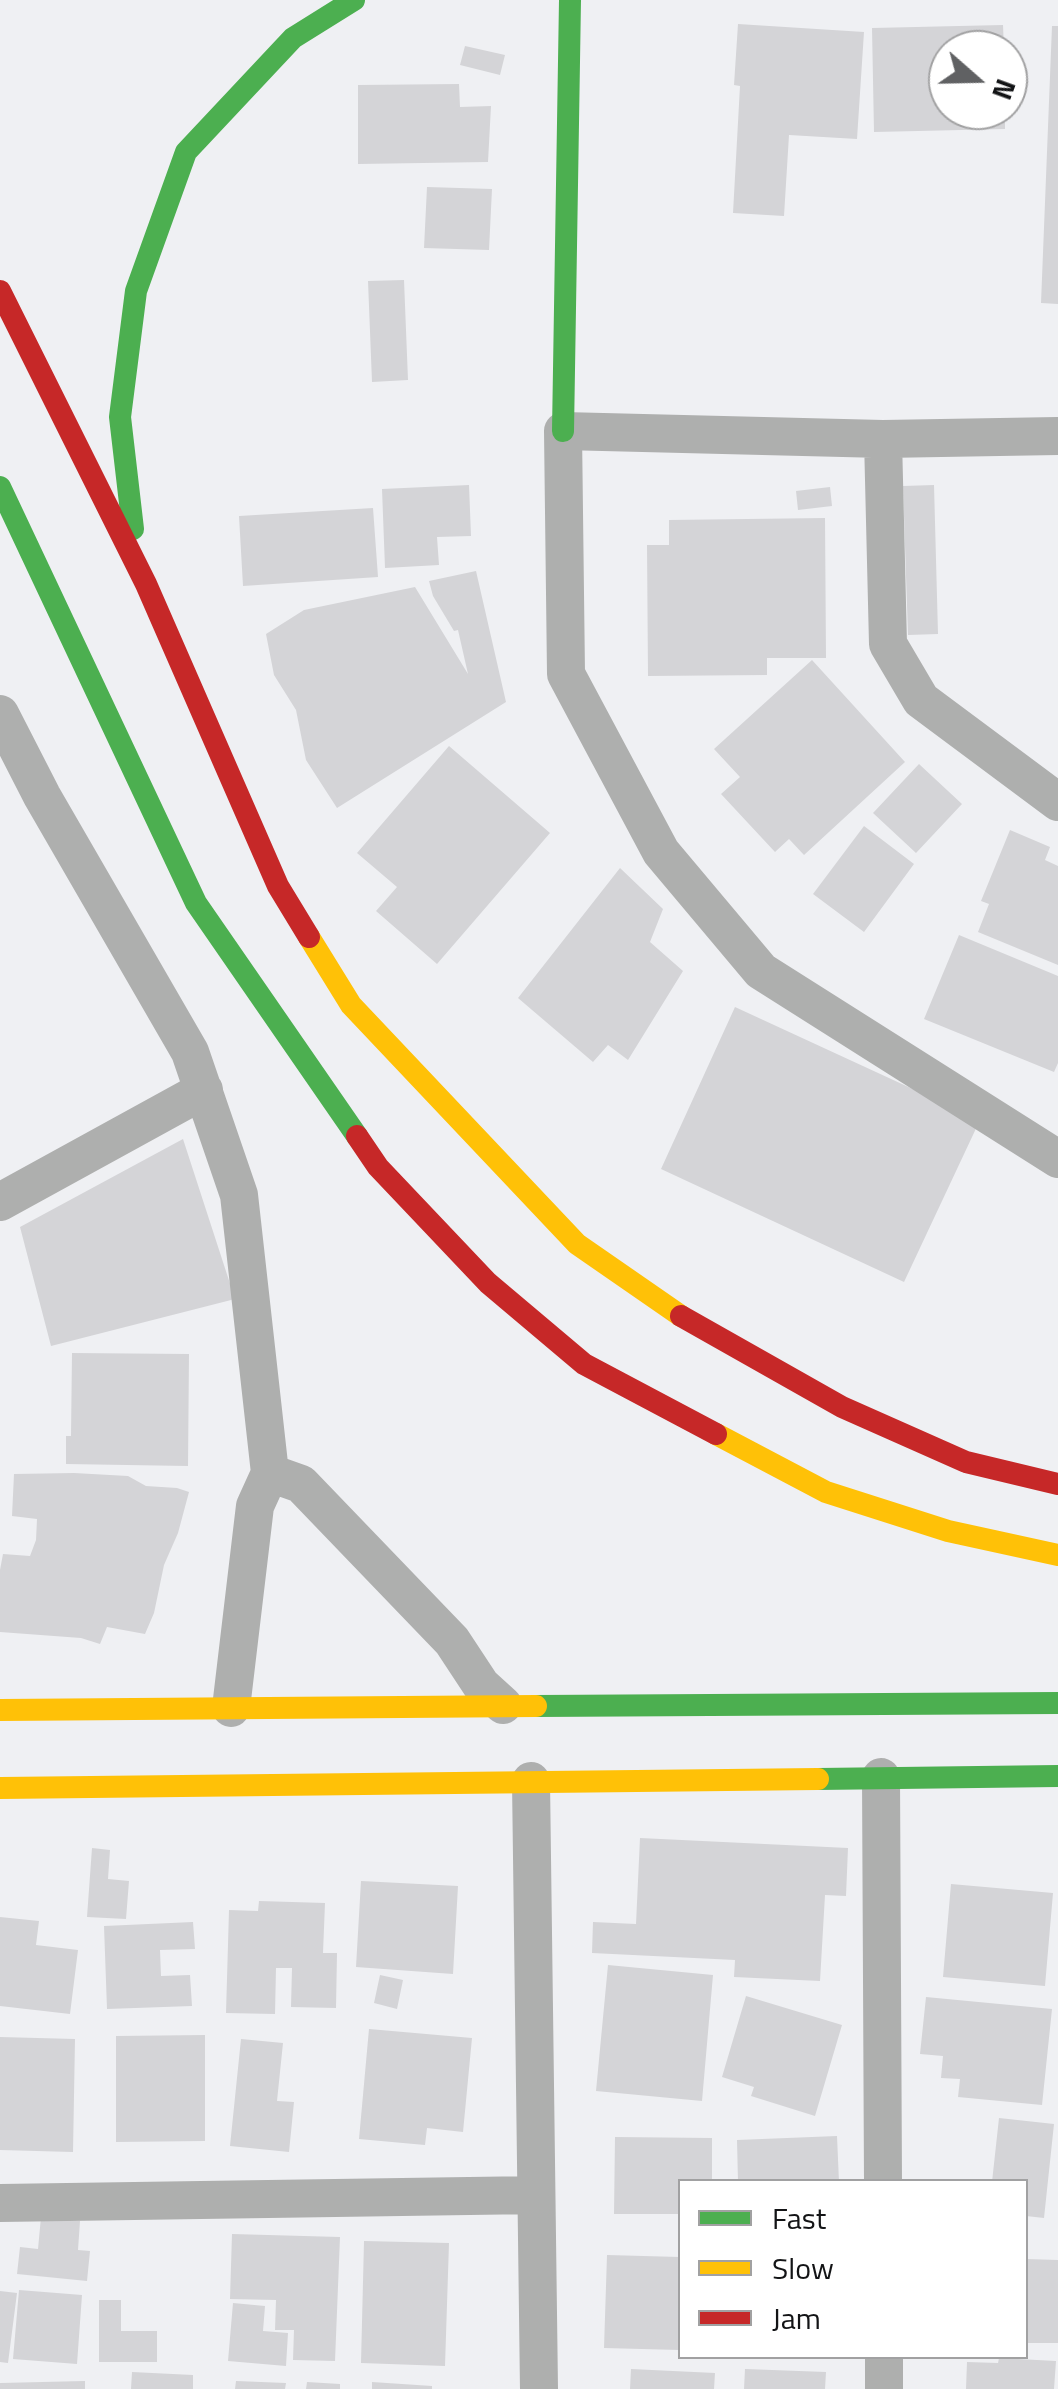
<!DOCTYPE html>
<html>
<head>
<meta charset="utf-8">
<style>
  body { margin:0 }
  #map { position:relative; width:1058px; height:2389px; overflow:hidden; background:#eff0f3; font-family:"Titillium Web",sans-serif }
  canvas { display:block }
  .legend { position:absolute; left:678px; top:2179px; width:350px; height:180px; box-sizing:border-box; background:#fff; border:2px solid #a1a1a2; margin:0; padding:12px 18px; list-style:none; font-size:30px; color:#131416 }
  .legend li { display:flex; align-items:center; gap:20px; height:50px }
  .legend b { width:50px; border:2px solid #a1a1a2 }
  .north { position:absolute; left:928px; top:30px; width:100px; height:100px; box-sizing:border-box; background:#fff; border:2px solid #a1a1a2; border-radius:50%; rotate:110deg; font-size:28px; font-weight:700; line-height:40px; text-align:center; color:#131416 }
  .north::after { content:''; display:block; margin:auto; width:35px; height:45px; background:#606163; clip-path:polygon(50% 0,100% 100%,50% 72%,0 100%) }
</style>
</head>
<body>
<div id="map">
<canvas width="1058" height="2389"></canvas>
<ul class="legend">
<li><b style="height:12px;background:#4caf50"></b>Fast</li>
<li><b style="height:12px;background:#ffc107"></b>Slow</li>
<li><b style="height:12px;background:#c62828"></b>Jam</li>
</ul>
<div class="north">N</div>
</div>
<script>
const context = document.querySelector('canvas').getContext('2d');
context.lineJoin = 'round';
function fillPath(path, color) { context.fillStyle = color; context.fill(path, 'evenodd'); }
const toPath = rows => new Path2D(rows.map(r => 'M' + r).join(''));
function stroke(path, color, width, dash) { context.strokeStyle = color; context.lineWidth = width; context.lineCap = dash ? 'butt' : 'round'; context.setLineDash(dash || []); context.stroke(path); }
fillPath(toPath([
  [738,24,864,32,857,139,789,135,784,216,733,213,740,86,734,85],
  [1003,25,1004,50,948,50,948,110,1005,110,1005,129,874,132,872,28],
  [1052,26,1058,26,1058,304,1041,303],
  [465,46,505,55,500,75,460,65],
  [459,84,460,107,491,106,488,162,358,164,358,85],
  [427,187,492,189,489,250,424,248],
  [404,280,408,380,372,382,368,281],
  [469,485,471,536,437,537,439,565,385,568,382,489],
  [934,485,938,634,908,635,903,486],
  [830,487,832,506,798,510,796,491],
  [373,508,378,577,243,586,239,516],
  [825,518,826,658,767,658,767,675,648,676,647,545,669,545,669,520],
  [476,571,506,702,337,808,306,760,296,710,274,675,266,634,304,610,415,587,468,674,458,630,454,631,433,596,429,581],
  [812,660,905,762,804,855,789,839,775,852,721,794,740,777,714,749],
  [449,746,550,833,437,964,376,911,397,887,357,853],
  [919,764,962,804,916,853,873,813],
  [864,826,914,864,864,932,813,894],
  [1010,830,1050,847,1045,860,1058,866,1058,965,978,932,989,904,981,901],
  [620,868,663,909,650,942,683,971,628,1060,608,1045,593,1062,518,998],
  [959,935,1058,976,1058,1063,1054,1072,924,1019],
  [735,1007,980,1120,904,1282,661,1169],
  [183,1139,235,1299,51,1346,20,1227],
  [72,1353,189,1354,188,1466,66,1464,66,1436,71,1436],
  [74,1473,128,1476,146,1486,177,1488,189,1492,178,1533,164,1565,154,1613,145,1634,107,1627,100,1644,81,1638,0,1632,0,1570,3,1554,30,1556,36,1540,37,1519,12,1516,14,1474],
  [640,1838,848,1848,846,1896,825,1895,820,1981,734,1977,735,1960,592,1953,593,1922,636,1924],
  [92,1848,110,1850,108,1879,129,1881,126,1919,87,1917],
  [361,1881,458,1886,453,1974,356,1967],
  [951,1884,1053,1893,1045,1986,943,1977],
  [259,1901,325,1903,323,1953,337,1953,336,2008,291,2007,292,1968,276,1968,275,2014,226,2013,229,1910,258,1911],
  [0,1917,39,1921,36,1945,78,1950,70,2014,0,2006],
  [193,1922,195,1949,160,1950,161,1976,190,1975,192,2006,107,2009,104,1926],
  [608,1965,713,1975,702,2101,596,2091],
  [380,1975,403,1980,397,2009,374,2003],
  [746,1996,842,2025,815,2116,751,2096,754,2087,722,2077],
  [926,1997,1052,2009,1042,2105,958,2097,960,2079,941,2078,943,2056,920,2054],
  [369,2029,472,2038,463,2132,427,2128,425,2145,359,2139],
  [205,2035,205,2141,116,2142,116,2036],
  [0,2037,75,2039,73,2152,0,2150],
  [241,2039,283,2043,277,2101,294,2102,289,2152,230,2146],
  [999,2118,1054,2124,1044,2218,1026,2216,1026,2182,992,2182],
  [837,2136,839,2182,738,2182,737,2140],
  [615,2137,712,2138,712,2182,680,2182,680,2214,614,2214],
  [41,2217,80,2221,78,2250,90,2251,87,2281,17,2274,20,2247,38,2249],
  [232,2234,340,2237,335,2361,293,2360,294,2330,275,2330,276,2300,230,2299],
  [364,2241,449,2243,445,2366,361,2363],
  [607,2255,680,2257,680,2350,604,2348],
  [1026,2259,1058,2260,1058,2343,1026,2343],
  [19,2290,82,2295,77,2364,13,2359],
  [0,2291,17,2293,8,2363,0,2362],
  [99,2300,121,2300,121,2331,157,2331,157,2362,99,2362],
  [233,2303,265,2306,263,2331,288,2333,286,2366,228,2361],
  [999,2358,1056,2361,1054,2389,966,2389,967,2362,998,2363],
  [631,2369,715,2373,714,2389,630,2389],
  [745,2369,826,2372,825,2389,744,2389],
  [132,2372,193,2375,193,2389,131,2389],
  [85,2381,85,2389,0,2389,0,2383],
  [236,2381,286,2383,285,2389,235,2389],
  [307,2382,340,2384,340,2389,306,2389],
  [372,2382,432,2386,432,2389,372,2389]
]), '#d4d4d7');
stroke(toPath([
  [1058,436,883,439,563,431,566,674,661,852,761,971,1058,1159],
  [883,439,888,644,921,700,1058,802],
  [0,714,42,796,190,1052,239,1195,270,1473,255,1506,231,1708],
  [0,1202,204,1090],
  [270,1473,301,1484,452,1641,481,1685,503,1705],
  [881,1777,883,2182],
  [531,1781,539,2389],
  [0,2203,536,2195],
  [884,2356,884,2389]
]), '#aeafae', 38);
stroke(toPath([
  [563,431,570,0],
  [0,487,196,903,357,1136],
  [133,529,120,417,136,291,186,152,293,38,354,0],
  [536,1706,1058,1703],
  [818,1779,1058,1776]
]), '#4caf50', 22);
stroke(toPath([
  [309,937,351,1005,577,1244,681,1316],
  [716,1434,826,1492,948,1531,1058,1555],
  [0,1710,536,1706],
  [0,1788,818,1779]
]), '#ffc107', 22);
stroke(toPath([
  [0,291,146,584,278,886,309,937],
  [357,1136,378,1167,488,1283,584,1364,716,1434],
  [681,1316,842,1407,966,1462,1058,1484]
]), '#c62828', 22);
</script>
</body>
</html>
